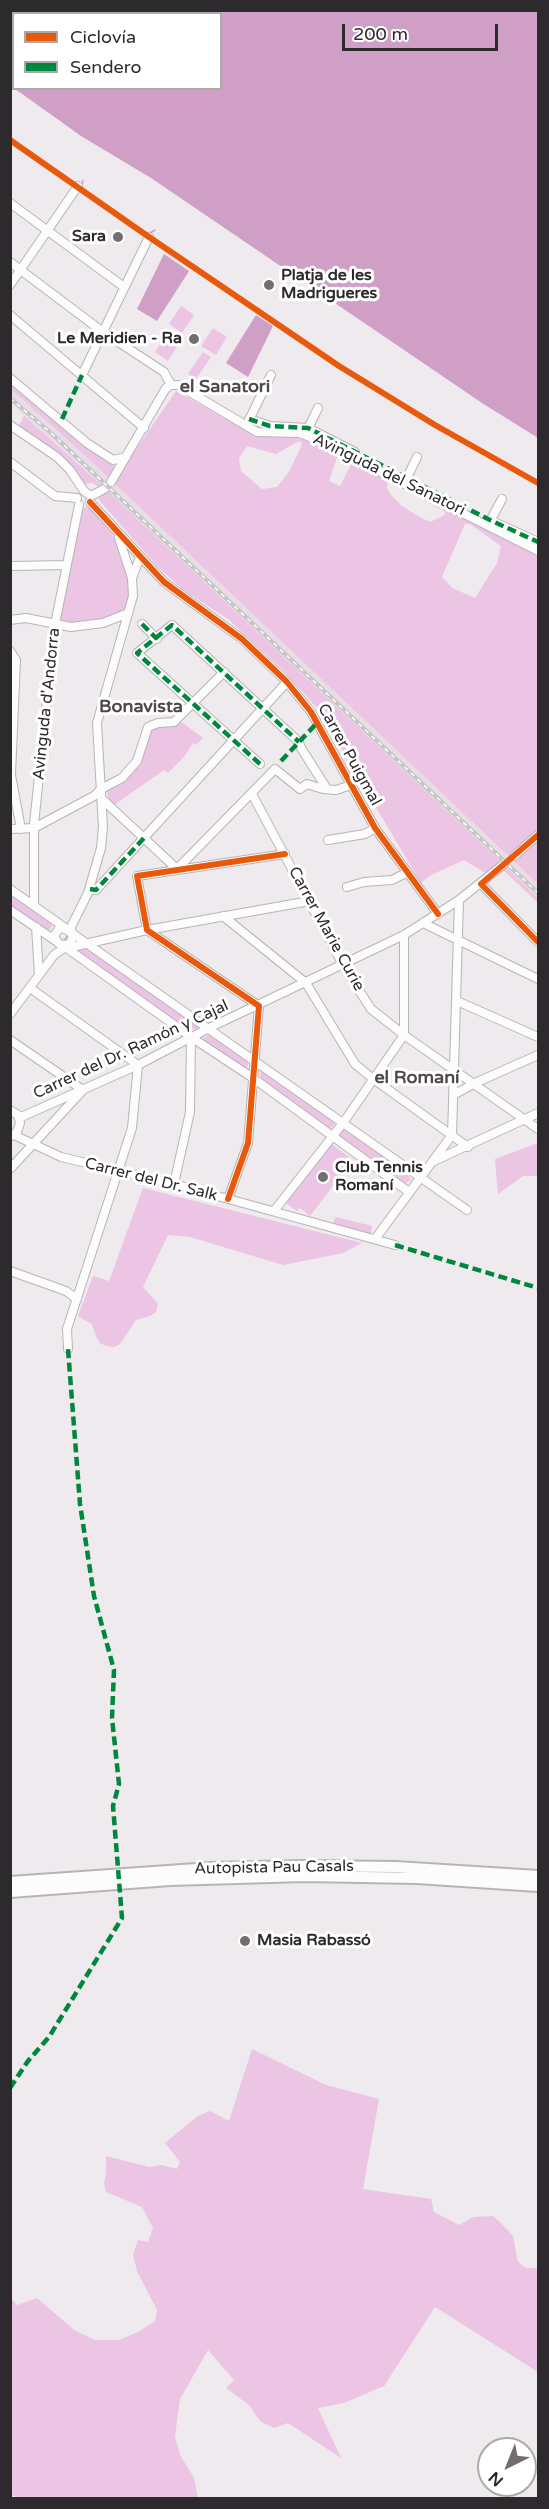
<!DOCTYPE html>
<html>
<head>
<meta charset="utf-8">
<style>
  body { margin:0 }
  #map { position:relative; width:549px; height:2509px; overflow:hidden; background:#efeaee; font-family:"Varela Round",sans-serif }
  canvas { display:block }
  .frame { position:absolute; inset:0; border:12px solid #2d2a2d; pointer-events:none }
  .legend { position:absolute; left:12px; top:12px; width:210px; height:78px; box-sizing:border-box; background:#fff; border:2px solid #abaaab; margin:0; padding:8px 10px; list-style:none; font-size:18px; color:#2d2a2d }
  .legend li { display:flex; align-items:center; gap:12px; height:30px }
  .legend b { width:30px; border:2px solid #abaaab }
  .north { position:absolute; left:477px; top:2437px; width:60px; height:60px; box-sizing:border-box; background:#fff; border:2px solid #abaaab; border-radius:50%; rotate:223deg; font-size:16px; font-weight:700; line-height:24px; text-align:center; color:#2d2a2d }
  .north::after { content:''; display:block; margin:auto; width:21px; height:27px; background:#716d71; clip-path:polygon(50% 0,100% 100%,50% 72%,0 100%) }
  .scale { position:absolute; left:342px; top:24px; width:156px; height:27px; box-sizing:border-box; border:3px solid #2d2a2d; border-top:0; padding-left:8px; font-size:18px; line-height:21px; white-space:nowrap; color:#2d2a2d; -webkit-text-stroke:4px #fff; paint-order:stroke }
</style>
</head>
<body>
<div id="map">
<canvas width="549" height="2509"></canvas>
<div class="frame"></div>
<ul class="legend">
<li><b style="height:8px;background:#e8590c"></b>Ciclovía</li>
<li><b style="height:8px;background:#00873e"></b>Sendero</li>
</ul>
<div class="north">N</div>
<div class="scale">200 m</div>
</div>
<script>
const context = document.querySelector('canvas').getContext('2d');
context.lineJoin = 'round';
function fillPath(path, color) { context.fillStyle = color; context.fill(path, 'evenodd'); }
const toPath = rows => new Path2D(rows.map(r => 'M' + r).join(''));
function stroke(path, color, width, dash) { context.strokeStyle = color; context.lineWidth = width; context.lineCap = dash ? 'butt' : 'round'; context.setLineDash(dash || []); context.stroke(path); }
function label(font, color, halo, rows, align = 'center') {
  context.font = font + ' "Varela Round",sans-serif'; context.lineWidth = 6; context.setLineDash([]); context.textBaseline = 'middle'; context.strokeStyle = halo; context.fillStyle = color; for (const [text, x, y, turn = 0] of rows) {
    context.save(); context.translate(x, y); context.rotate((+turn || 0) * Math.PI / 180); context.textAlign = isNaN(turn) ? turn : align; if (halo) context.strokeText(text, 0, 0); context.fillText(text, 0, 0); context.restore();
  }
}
fillPath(toPath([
  [11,389,94,464,538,884,538,898,108,491,11,403]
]), '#e8dde5');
fillPath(toPath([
  [181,306,194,315,182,333,169,324],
  [213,328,227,337,216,355,201,346],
  [169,330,182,338,168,361,155,352],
  [203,352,211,357,196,379,188,374],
  [11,382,93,451,121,471,176,391,252,434,279,435,302,439,338,455,329,481,340,486,353,461,538,556,538,884,94,464,11,389],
  [299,441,302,443,301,447,289,472,277,487,262,489,241,471,239,458,247,446,276,454],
  [388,480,444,511,445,515,430,522,416,515,402,506,390,494,387,488],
  [465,524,470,524,501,546,497,563,475,598,452,588,442,577],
  [10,403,108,491,502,863,538,898,538,903,499,866,487,874,464,860,431,875,421,883,317,708,282,669,228,619,182,589,156,565,99,500,100,488,92,483,83,484,58,453,18,427,24,416],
  [82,507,91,508,116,539,129,578,131,602,122,616,95,624,58,625],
  [180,721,203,738,196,745,193,743,184,757,168,773,164,770,114,805,109,800,107,791,124,780,142,756,150,732,157,726],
  [10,892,54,923,50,929,47,931,11,906],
  [89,947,198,1026,198,1028,187,1031,77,951],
  [209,1035,249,1062,246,1070,206,1043,203,1038],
  [261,1068,335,1121,334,1125,329,1130,260,1080],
  [345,1127,408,1174,411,1180,404,1184,341,1138,339,1133],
  [330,1143,353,1160,310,1216,300,1208,297,1211,286,1203],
  [538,1143,538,1176,523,1176,498,1194,495,1159],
  [143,1188,362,1243,343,1253,283,1265,190,1237,168,1235,143,1287,158,1304,156,1312,150,1316,136,1320,120,1344,114,1347,106,1346,100,1343,96,1337,92,1324,78,1316,93,1276,109,1281],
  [335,1217,372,1226,371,1234,333,1225],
  [252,2049,326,2085,379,2099,363,2189,431,2199,434,2212,459,2225,474,2217,493,2216,502,2224,513,2236,518,2262,526,2268,538,2268,538,2372,435,2307,384,2386,344,2403,318,2408,341,2458,288,2423,274,2428,260,2421,249,2405,226,2388,234,2380,208,2350,180,2399,175,2436,180,2455,194,2478,198,2498,18,2498,10,2494,11,2298,17,2305,37,2298,74,2330,95,2340,119,2340,140,2331,155,2321,157,2310,137,2271,133,2255,138,2240,148,2242,153,2228,142,2207,106,2192,104,2183,106,2173,106,2156,149,2167,162,2165,177,2169,180,2162,165,2143,198,2116,210,2111,229,2121]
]), '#ecc4e4');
fillPath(toPath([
  [10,11,538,11,538,438,482,403,151,178,81,136,11,86],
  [14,14,220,14,220,88,14,88],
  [164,254,189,271,157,321,137,309],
  [256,315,273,326,248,377,226,363]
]), '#d09fc6');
stroke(toPath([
  [82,185,83,180],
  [150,233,155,230],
  [63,942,69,934]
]), '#d09fc6', 1.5);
const minor = toPath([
  [10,203,124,287],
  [10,262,103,332,164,372,171,385],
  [10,285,78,186],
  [10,315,144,428],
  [82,375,149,237],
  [10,378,87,443,113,460,126,457],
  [171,385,178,385,257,432,300,433,317,440,538,551],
  [249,419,270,426,308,428,355,452],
  [248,422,271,375],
  [10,425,57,457,70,470,84,491,91,496],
  [307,431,318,408],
  [10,462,55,496,77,498],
  [111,482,166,388,171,385],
  [405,482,417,457],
  [91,496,106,488],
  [90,502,164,582,242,639,287,682,311,712,375,828,438,914],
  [492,521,538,542],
  [489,523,502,499],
  [10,566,67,565],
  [132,578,140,557],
  [10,620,26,618,71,627,103,623,126,614],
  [142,624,157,639],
  [10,651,16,660,11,775,21,829],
  [260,764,137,653,172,625,299,742,301,748,327,789],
  [252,794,343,965,371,1009,404,1035,538,1129],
  [102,799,177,869,275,769,300,789,307,784,323,789,336,790,351,785],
  [10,829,34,828,94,796,101,789,122,778,137,761,148,727,158,723,174,722,224,672],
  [328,840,365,834,375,828],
  [514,856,538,835],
  [481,884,538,942],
  [347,887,364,882,392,880,406,873],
  [10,889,64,927],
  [90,889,96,890,287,682],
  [34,905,34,824,55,624,79,505],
  [10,910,56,941],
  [223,916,306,983,355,1064,372,1078,468,1147],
  [423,923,538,979],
  [36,927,39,975],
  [69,931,467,1210],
  [72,935,71,927,88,893,101,848,103,827,97,723,133,596,132,578,119,538],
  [61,945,70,944,73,936,69,931,60,927,54,936,58,943,61,945,68,949,191,1037,253,1078,409,1192],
  [67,948,147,930,310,901],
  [30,988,138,1065,132,1128,67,1329,68,1349],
  [457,1001,538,1037],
  [10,1014,54,955,67,946],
  [10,1040,83,1090,10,1169],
  [455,1094,475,1083,538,1055],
  [10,1110,18,1115,20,1123,17,1132,11,1136],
  [19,1118,138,1065,209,1028,404,935,459,900,504,864],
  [14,1135,61,1157,174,1184,395,1245],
  [434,1161,538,1113],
  [174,1184,190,1112,191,1037],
  [228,1199,248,1143,259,1006,147,930,137,876,285,854],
  [274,1211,343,1123,404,1035,404,935],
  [375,1239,452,1135,459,900],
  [10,1271,66,1291,77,1299]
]);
const highway = toPath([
  [10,1882,211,1868,303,1866,396,1867,538,1876],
  [10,1892,170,1880,304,1876,417,1878,538,1886]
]);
stroke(minor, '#b7b4b6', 10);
stroke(highway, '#b7b4b6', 14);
stroke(minor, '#fdfcfc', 8);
stroke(highway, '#fdfcfc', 10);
const rail = toPath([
  [10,398,51,433,538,893]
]);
stroke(rail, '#c5c5c5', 4);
stroke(rail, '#fff', 1.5, [4.5]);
stroke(toPath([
  [62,419,82,375],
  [249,419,270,426,308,428,490,520,538,542],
  [142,624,157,639],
  [281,761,317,723],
  [260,764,137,653,172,625,299,742],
  [90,889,96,890,144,838],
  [395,1245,538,1288],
  [10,2088,28,2061,49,2037,122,1918,113,1806,119,1784,112,1718,114,1670,94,1596,80,1504,68,1349]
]), '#00873e', 4.5, [9, 4.5]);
stroke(toPath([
  [10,140,149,237,339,366,435,425,538,483],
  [90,502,164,582,242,639,287,682,311,712,375,828,438,914],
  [538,835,481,884,538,942],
  [228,1199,248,1143,259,1006,147,930,137,876,285,854]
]), '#e8590c', 6);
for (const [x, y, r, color] of [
  [118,237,6,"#716d71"],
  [269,285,6,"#716d71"],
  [194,339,6,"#716d71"],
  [323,1177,6,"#716d71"],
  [245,1941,6,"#716d71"]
]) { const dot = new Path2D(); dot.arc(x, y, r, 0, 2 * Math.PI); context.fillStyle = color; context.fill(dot); stroke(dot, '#fff', 2); }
label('bold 16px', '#2d2a2d', '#fff', [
  ["Sara",106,237,"right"],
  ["Platja de les",281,276],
  ["Madrigueres",281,294],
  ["Le Meridien - Ra",182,339,"right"],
  ["Club Tennis",335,1168],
  ["Romaní",335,1186],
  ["Masia Rabassó",257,1941]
], 'left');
label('16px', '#2d2a2d', '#fff', [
  ["Avinguda del Sanatori",389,475,26],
  ["Avinguda d'Andorra",47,704,-84],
  ["Carrer Puigmal",349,755,61],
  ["Carrer Marie Curie",326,929,61],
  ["Carrer del Dr. Ramón y Cajal",131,1050,-25],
  ["Carrer del Dr. Salk",151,1180,14],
  ["Autopista Pau Casals",274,1868,-1]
]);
label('bold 18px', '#4e474c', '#fff', [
  ["el Sanatori",225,387],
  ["Bonavista",141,707],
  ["el Romaní",417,1078]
]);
</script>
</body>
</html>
